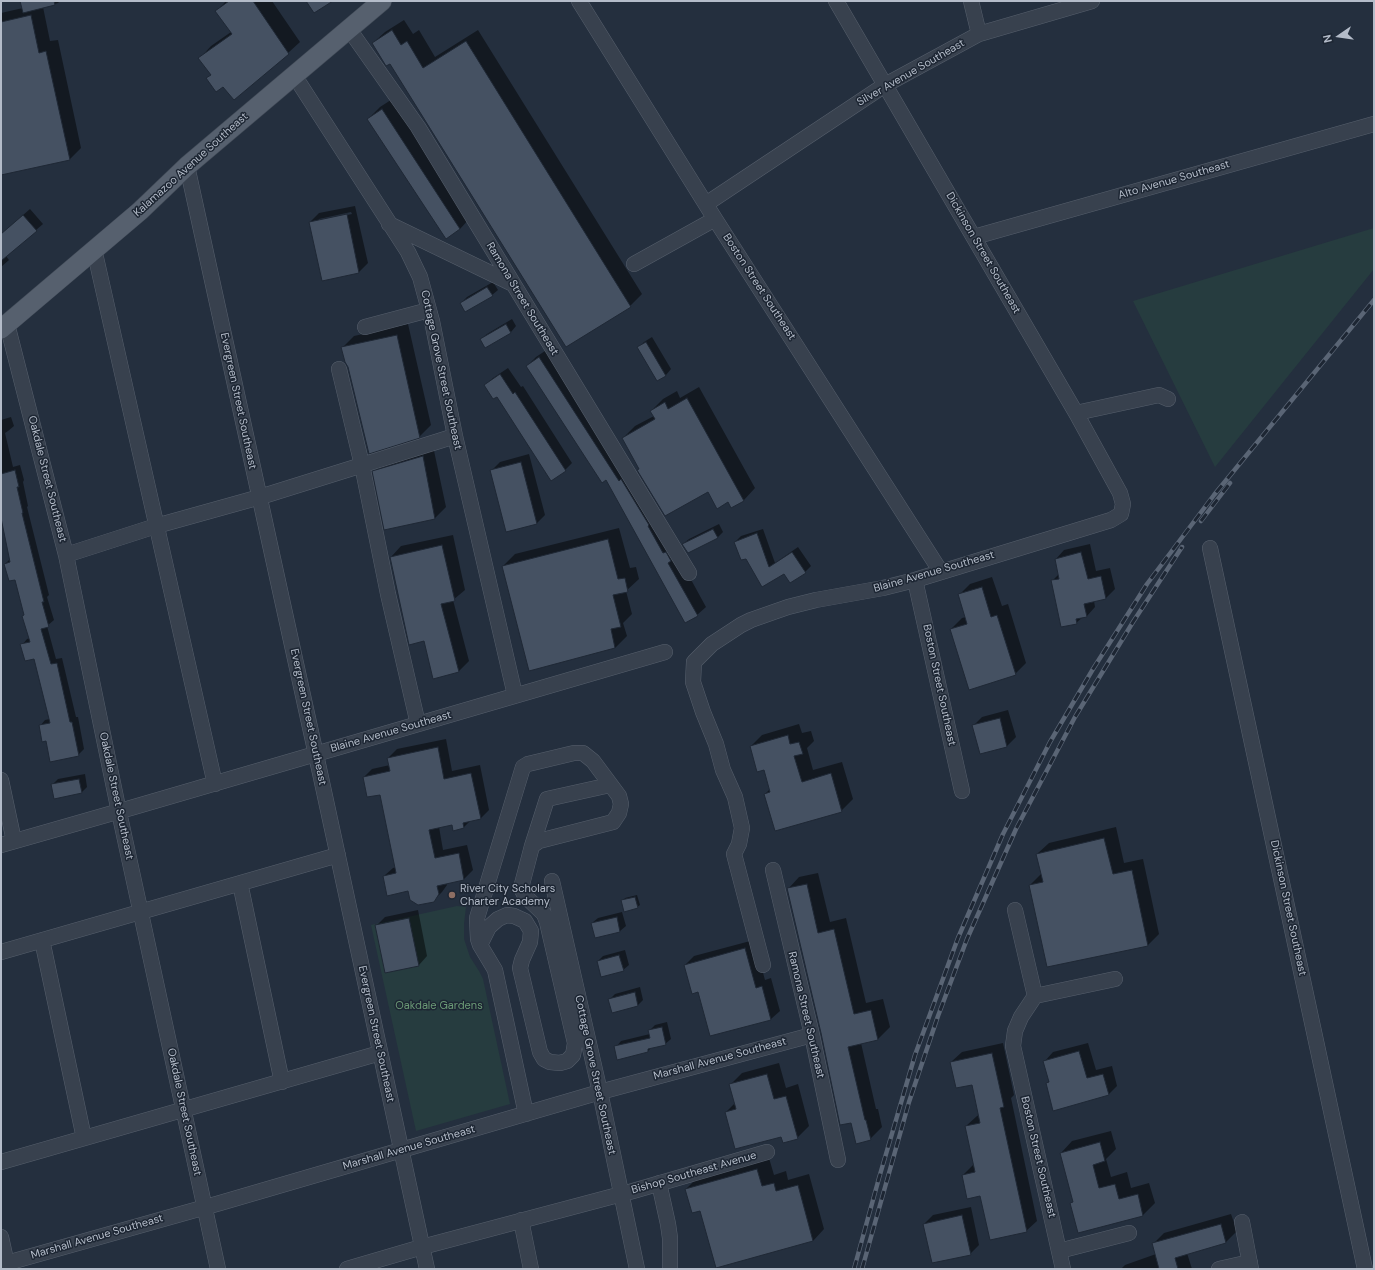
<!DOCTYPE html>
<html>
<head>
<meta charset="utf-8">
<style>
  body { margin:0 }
  #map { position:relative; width:1375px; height:1270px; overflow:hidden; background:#242f3e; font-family:"DM Sans",sans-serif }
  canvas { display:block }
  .frame { position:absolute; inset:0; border:2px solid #b4bcc9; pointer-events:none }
  .north { position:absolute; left:1319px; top:16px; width:40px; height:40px; -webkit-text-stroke:3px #1d2633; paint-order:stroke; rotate:257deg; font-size:11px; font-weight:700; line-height:16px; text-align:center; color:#b4bcc9 }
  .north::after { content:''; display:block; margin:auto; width:14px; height:18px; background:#b4bcc9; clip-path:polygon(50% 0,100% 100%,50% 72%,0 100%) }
</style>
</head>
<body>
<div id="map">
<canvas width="1375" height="1270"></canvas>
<div class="frame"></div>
<div class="north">N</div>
</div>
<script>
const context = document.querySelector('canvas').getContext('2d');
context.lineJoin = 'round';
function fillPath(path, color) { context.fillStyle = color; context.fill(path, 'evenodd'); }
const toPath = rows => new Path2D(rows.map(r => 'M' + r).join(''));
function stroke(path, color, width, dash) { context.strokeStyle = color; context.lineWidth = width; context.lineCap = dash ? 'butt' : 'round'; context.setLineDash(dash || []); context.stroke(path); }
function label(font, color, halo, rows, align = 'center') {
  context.font = font + ' "DM Sans",sans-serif'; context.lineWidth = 3; context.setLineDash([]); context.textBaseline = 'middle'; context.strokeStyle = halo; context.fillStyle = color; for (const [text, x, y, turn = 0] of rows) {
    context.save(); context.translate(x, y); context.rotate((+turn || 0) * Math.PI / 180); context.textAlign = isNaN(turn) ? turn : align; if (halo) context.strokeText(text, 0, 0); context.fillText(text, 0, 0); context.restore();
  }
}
fillPath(toPath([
  [1374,228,1374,269,1215,467,1133,301],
  [457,906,466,907,464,924,464,939,470,957,479,971,483,979,510,1104,416,1131,371,925]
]), '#263c3f');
fillPath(toPath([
  [21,1,60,1,58,3,43,7,50,41,58,40,81,148,70,159,1,174,1,13,23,8],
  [226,1,272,1,300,42,288,53,211,75,200,58,211,46,231,32,217,11],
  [404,20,413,34,419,30,435,57,478,30,642,294,630,306,373,43,385,32],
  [394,98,471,217,460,229,446,238,368,119,380,107],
  [355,206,368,263,359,272,323,280,310,222,319,213],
  [351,212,352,214,319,221,319,219],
  [30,209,43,224,6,256,9,260,1,267,1,234],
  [493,282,498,290,492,295,461,303,467,297],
  [512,319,516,326,511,332,485,347,481,339,487,334],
  [408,324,431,425,419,437,349,366,342,348,354,336],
  [652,337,671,369,666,375,657,380,638,348,644,342],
  [548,349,677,554,706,607,697,615,606,479,527,366,536,357],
  [508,368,521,387,523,386,572,463,565,470,497,396,485,385,493,378],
  [699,387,755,488,744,500,731,507,728,501,708,491,640,469,623,438,635,426,654,416,651,411,663,399,677,391,680,398],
  [11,417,14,426,8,431,5,433,13,467,20,465,24,480,23,482,28,506,27,507,49,595,47,597,54,620,47,626,56,659,62,658,76,717,78,717,84,749,78,755,46,740,40,726,45,720,50,719,34,658,22,645,27,639,30,638,23,616,25,614,16,578,5,564,10,559,1,514,1,420],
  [433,446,446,507,435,518,385,529,374,472,384,461],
  [529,454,545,515,536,524,491,471,500,462],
  [719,524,723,532,717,538,683,544,689,539],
  [619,528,630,568,636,567,639,579,626,591,632,614,623,623,627,636,615,648,530,669,503,566,515,554],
  [763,529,775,563,798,547,811,566,805,572,790,582,784,572,763,585,746,557,735,542,741,536],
  [453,535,465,590,453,600,469,661,459,671,424,640,391,557,401,546],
  [1090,544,1096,571,1110,568,1115,589,1106,598,1094,601,1095,607,1087,616,1083,617,1076,623,1052,581,1059,574,1056,559,1064,550],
  [992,577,1002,606,1008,604,1026,663,1015,674,951,629,962,618,966,617,959,595,970,584],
  [1008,710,1016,737,1007,746,980,753,973,726,982,717],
  [799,724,802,733,811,731,814,741,807,748,813,770,842,762,853,799,841,811,765,794,770,789,764,769,751,746,762,735],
  [446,739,452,771,480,765,489,810,480,819,470,821,463,828,453,824,439,827,443,850,467,845,473,870,464,879,446,883,447,885,442,892,433,901,409,890,384,876,393,868,396,867,381,794,364,777,372,769,390,765,388,758,397,749],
  [85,774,87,787,82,792,52,785,58,779],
  [1116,827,1124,863,1143,859,1159,934,1148,945,1030,885,1041,874,1037,854,1049,843],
  [818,873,830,922,846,918,866,1003,883,999,890,1027,878,1039,861,1043,876,1109,878,1109,882,1127,870,1139,851,1122,822,1033,788,889,799,877],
  [637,895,640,905,637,907,623,901,625,898],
  [418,910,427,956,419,965,376,926,385,917],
  [622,912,626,926,620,931,596,937,592,923,598,918],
  [754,940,765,980,771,978,780,1011,771,1019,711,1035,699,991,685,965,694,956],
  [625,950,629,965,623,970,598,961,603,956],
  [640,987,643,1000,638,1005,610,999,615,994],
  [667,1022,671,1039,665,1044,652,1047,648,1051,616,1047,621,1041,650,1034,649,1031,655,1025],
  [1003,1043,1014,1095,1011,1098,1037,1221,1026,1231,981,1195,963,1175,974,1164,966,1126,977,1116,979,1115,972,1084,951,1062,962,1052],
  [1088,1043,1096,1070,1112,1066,1117,1086,1109,1094,1047,1083,1050,1080,1045,1061,1053,1052],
  [779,1063,786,1088,798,1084,809,1126,797,1138,782,1135,726,1112,735,1103,730,1085,742,1073],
  [1111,1131,1116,1149,1106,1159,1111,1177,1127,1172,1131,1188,1149,1183,1155,1203,1143,1215,1079,1232,1071,1204,1074,1201,1061,1153,1072,1141],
  [769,1158,774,1175,786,1171,788,1180,809,1174,824,1229,813,1241,686,1189,698,1177],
  [971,1207,979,1245,970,1254,924,1224,933,1215],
  [1231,1214,1237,1231,1226,1242,1187,1253,1192,1269,1121,1269,1125,1265,1156,1254,1153,1244,1164,1233]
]), '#0007');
const building = toPath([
  [20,1,54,1,55,5,23,13,20,1],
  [229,1,253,1,289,54,234,100,223,87,216,92,206,78,211,75,198,58,232,34,215,11,229,1],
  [306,1,333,1,314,13,306,1],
  [31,15,39,53,46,51,70,160,1,175,1,22,31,15],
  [392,30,401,45,407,41,423,68,466,41,631,307,566,347,390,64,386,66,372,43,392,30],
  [382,109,460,229,446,239,367,119,382,109],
  [347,214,359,273,322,281,309,222,347,214],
  [23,215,37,231,1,261,1,234,23,215],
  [487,287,493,296,465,312,460,303,487,287],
  [506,324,511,333,485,348,480,339,506,324],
  [397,335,420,438,369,454,348,367,345,362,341,347,397,335],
  [646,342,666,376,657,381,637,347,646,342],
  [539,357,619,481,621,479,649,525,648,526,663,553,666,552,671,561,668,563,698,616,685,623,606,480,602,483,526,366,539,357],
  [500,374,513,394,515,392,566,471,551,481,497,397,493,399,484,385,500,374],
  [687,398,744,501,731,508,728,502,717,509,708,492,665,516,637,470,639,469,622,438,655,419,650,411,665,402,668,409,687,398],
  [423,456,435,519,384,530,372,471,423,456],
  [521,462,537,524,506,532,490,470,521,462],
  [15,470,19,487,17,487,23,513,22,513,44,602,42,602,49,627,41,629,51,664,57,663,70,722,72,722,79,756,50,762,46,741,42,742,39,725,50,723,34,659,25,661,20,644,30,642,22,616,24,615,15,580,9,581,4,564,10,562,1,518,1,474,15,470],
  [713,529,718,538,688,553,682,544,713,529],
  [757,533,769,567,792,552,806,573,790,583,784,574,762,587,746,559,741,560,734,542,757,533],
  [608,539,618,579,625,578,628,592,613,595,621,627,611,629,615,648,529,671,502,566,608,539],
  [442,545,455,601,441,604,459,672,433,679,424,641,409,645,390,557,442,545],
  [1081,552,1088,579,1101,576,1106,599,1084,604,1087,617,1076,619,1077,624,1061,627,1051,580,1059,579,1055,559,1081,552],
  [982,587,991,617,997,615,1016,675,969,690,950,629,967,624,958,594,982,587],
  [1000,718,1007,747,980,754,972,725,1000,718],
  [788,735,790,744,799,742,803,754,794,756,802,782,831,773,842,812,775,831,764,794,770,792,764,770,757,772,750,746,788,735],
  [438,747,444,779,471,773,481,819,463,823,464,828,453,831,452,825,429,830,435,858,459,853,464,880,437,886,439,894,434,902,418,905,410,900,408,891,387,896,383,876,396,873,380,795,367,797,363,777,390,771,387,758,438,747],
  [79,779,82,793,54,799,51,784,79,779],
  [1104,838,1113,874,1132,870,1148,946,1047,967,1029,885,1043,882,1036,854,1104,838],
  [807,884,818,933,834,929,854,1014,871,1010,878,1040,848,1047,865,1120,866,1120,871,1140,856,1144,851,1123,840,1125,821,1033,787,888,807,884],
  [635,897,638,908,624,912,621,900,635,897],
  [617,917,620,932,595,938,591,923,617,917],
  [409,918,419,966,385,973,375,925,409,918],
  [745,948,756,988,762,986,771,1020,710,1036,698,992,692,994,684,965,745,948],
  [619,955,624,971,601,977,597,961,619,955],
  [635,992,638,1006,612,1013,608,999,635,992],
  [662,1027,666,1045,648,1049,648,1052,617,1060,614,1046,650,1038,648,1030,662,1027],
  [1079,1051,1087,1078,1103,1074,1109,1095,1053,1111,1046,1083,1049,1082,1043,1061,1079,1051],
  [992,1053,1004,1107,1000,1108,1027,1232,990,1240,980,1196,967,1199,962,1175,975,1172,965,1126,980,1123,972,1085,956,1088,950,1062,992,1053],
  [767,1074,774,1099,786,1096,798,1139,783,1143,781,1137,735,1149,725,1112,736,1109,729,1084,767,1074],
  [1100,1142,1105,1161,1093,1165,1099,1188,1115,1184,1119,1199,1138,1194,1143,1216,1078,1233,1070,1203,1073,1202,1060,1153,1100,1142],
  [757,1169,762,1186,774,1183,776,1191,798,1185,813,1241,716,1268,700,1211,692,1213,685,1189,757,1169],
  [962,1215,971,1255,932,1263,923,1224,962,1215],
  [1221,1224,1226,1243,1175,1258,1178,1269,1159,1269,1152,1243,1221,1224]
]);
fillPath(building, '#455162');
stroke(building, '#1f2835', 1);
const minor = toPath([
  [579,1,715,219,941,572],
  [971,1,979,34],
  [349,29,418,127,689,573],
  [294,75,408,252,420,277,432,321,455,436,515,695],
  [187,166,320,773,427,1269],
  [706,204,885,85,979,34,1092,1],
  [389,224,513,284],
  [974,237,1374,124],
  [94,249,215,784],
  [634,264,715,219],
  [7,324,66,555,119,812,218,1269],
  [365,327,429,310],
  [339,369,362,465,388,594,418,724],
  [1076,413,1159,395,1168,399],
  [1210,548,1365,1269],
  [66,555,156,526,260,497,455,436],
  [915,580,962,791],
  [1,780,14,841],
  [1,845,134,807,665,652],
  [532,846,547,799,610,785],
  [773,870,812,1035,838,1160],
  [552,881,600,1092,637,1269],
  [240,883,282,1082],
  [1015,910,1035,996,1021,1017,1015,1031,1013,1046,1063,1269],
  [42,940,84,1138],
  [480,945,489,927,498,919,507,915,514,916,525,921,531,931,530,942,522,960,520,968,540,1052,544,1059,550,1062,560,1063,567,1061,573,1055,575,1043,547,922,544,914,525,896,521,888,532,846,539,841,613,822,619,813,621,804,619,796,593,761,583,753,574,753,528,764,523,767,477,918,478,939,480,945,495,970,526,1114],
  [1,952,338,855],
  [763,965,734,854,739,844,742,828,735,797,723,770,716,744,703,712,693,682,694,662,712,644,741,625,751,620,788,607,816,600,883,588,915,580,1111,520,1121,514,1123,504,1120,493,1076,413,836,1],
  [1035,996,1115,979],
  [1,1162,380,1053],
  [659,1183,668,1224,670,1238,670,1269],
  [521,1220,531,1269],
  [1242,1222,1251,1269],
  [1,1237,8,1269],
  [1059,1251,1129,1233],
  [7,1263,220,1203,600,1092,812,1035],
  [347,1269,422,1247,633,1191,767,1152],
  [1219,1269,1250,1262]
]);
const major = toPath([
  [1,329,140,211,187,166,382,1]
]);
stroke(minor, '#565f6c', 16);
stroke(major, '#414a57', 20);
stroke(minor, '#38414e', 15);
stroke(major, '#56606e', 19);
const rail = toPath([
  [1201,521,1230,483],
  [854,1269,879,1178,915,1055,958,938,1003,834,1050,742,1093,669,1147,584,1214,495,1374,300],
  [862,1269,909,1102,938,1016,967,939,1016,829,1075,717,1133,622,1182,547]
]);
stroke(rail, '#5a6575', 4.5);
stroke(rail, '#1d2633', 3, [9]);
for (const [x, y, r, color] of [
  [452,895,4,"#8d6e63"]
]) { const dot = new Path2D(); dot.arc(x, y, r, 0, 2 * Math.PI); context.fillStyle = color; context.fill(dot); stroke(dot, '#1d2633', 1.5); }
label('11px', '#b4bcc9', '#1d2633', [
  ["Silver Avenue Southeast",911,73,-30],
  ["Kalamazoo Avenue Southeast",191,165,-42],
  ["Alto Avenue Southeast",1174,180,-16],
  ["Dickinson Street Southeast",983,253,60],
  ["Boston Street Southeast",759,287,57],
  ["Ramona Street Southeast",522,299,59],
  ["Cottage Grove Street Southeast",441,370,78],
  ["Evergreen Street Southeast",238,401,78],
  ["Oakdale Street Southeast",47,479,76],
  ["Blaine Avenue Southeast",934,572,-16],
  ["Boston Street Southeast",939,685,78],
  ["Evergreen Street Southeast",308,717,78],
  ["Blaine Avenue Southeast",391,732,-16],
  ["Oakdale Street Southeast",116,796,78],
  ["Dickinson Street Southeast",1288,908,78],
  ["Ramona Street Southeast",806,1015,77],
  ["Evergreen Street Southeast",376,1034,78],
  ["Marshall Avenue Southeast",720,1059,-15],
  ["Cottage Grove Street Southeast",595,1075,78],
  ["Oakdale Street Southeast",184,1112,78],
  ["Marshall Avenue Southeast",409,1148,-16],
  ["Boston Street Southeast",1038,1157,77],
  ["Bishop Southeast Avenue",694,1173,-16],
  ["Marshall Avenue Southeast",97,1237,-16]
]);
label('11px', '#b4bcc9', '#1d2633', [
  ["River City Scholars",460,889],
  ["Charter Academy",460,902]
], 'left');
label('11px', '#6b9a76', '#1d2633', [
  ["Oakdale Gardens",439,1006]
]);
</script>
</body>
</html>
